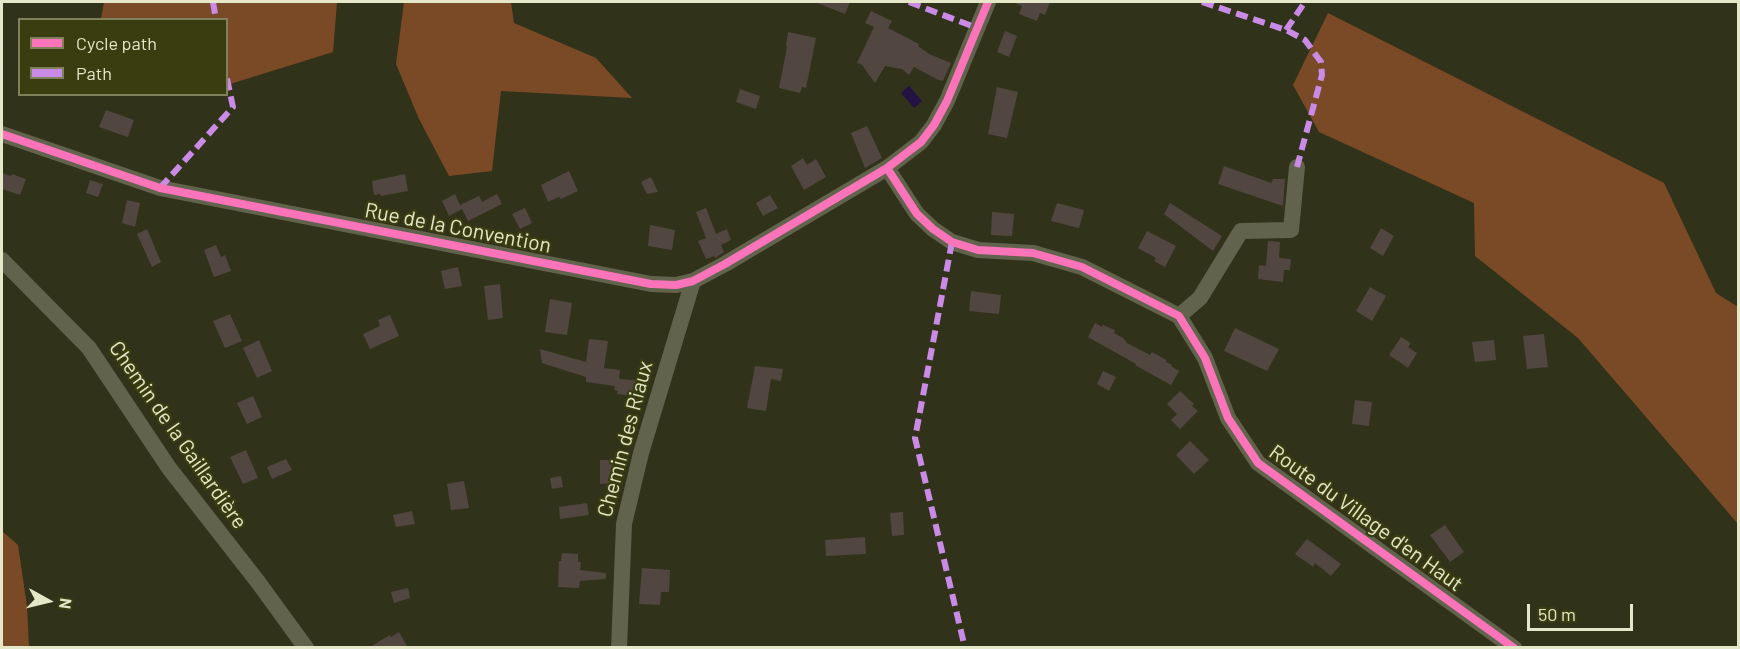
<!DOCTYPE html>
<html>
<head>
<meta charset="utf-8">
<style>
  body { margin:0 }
  #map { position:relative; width:1740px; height:649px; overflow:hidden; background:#31321a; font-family:Barlow,sans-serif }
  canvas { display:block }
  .frame { position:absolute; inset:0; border:3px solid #e4e8c9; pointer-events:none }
  .legend { position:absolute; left:18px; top:18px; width:210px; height:78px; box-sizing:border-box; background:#3a3d0f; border:2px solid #7e8159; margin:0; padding:8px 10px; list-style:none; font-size:18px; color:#e4e8c9 }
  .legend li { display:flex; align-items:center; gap:12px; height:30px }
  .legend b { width:30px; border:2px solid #7e8159 }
  .north { position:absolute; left:18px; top:571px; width:60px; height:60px; -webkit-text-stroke:4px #3a3d0f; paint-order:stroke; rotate:98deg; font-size:16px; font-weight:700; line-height:24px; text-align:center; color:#e4e8c9 }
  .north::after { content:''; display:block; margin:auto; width:21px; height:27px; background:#e4e8c9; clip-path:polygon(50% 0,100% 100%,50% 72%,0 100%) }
  .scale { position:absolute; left:1527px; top:604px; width:106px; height:27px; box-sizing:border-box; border:3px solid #e4e8c9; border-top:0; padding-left:8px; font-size:18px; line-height:21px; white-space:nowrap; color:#e4e8c9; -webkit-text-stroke:4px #3a3d0f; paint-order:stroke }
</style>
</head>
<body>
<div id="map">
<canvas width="1740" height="649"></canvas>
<div class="frame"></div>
<ul class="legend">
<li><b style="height:8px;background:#fb73b8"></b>Cycle path</li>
<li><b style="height:8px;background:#ca8be6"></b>Path</li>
</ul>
<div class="north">N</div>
<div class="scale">50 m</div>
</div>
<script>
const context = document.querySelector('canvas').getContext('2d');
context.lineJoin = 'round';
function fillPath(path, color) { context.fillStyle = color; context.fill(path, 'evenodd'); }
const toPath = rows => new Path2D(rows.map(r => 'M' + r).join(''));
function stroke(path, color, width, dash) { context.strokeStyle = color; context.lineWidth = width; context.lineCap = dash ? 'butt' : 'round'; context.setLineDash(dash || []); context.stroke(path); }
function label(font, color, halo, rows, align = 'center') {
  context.font = font + ' Barlow,sans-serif'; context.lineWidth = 4.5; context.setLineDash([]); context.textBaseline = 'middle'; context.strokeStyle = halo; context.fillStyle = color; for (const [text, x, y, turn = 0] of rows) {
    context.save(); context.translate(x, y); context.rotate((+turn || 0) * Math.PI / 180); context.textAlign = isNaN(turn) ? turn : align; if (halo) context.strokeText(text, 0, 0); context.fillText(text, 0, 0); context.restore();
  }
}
fillPath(toPath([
  [104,2,337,2,333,52,227,85,226,20,101,19],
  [404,2,511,2,514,23,596,58,632,98,501,91,492,171,449,176,419,119,396,64],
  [1328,13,1664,183,1716,293,1738,307,1738,524,1578,338,1475,256,1474,203,1319,132,1293,85],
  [2,531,18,545,27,606,29,647,2,647]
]), '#7a4a27');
fillPath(toPath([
  [909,86,922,101,914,108,901,93]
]), '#231244');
fillPath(toPath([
  [815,2,850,2,845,14],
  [1012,2,1050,2,1045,15,1040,13,1037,21,1019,14,1022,6],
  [871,11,892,21,888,28,919,44,918,46,929,54,951,63,943,81,938,80,914,67,909,75,902,69,885,66,875,83,862,65,857,63,874,27,865,23],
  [1005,31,1017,36,1009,57,997,52],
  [788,32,816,38,806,88,802,87,800,93,779,88,787,47,786,46],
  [997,87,1018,92,1007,138,988,134],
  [740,89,760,96,756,109,736,102],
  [106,110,134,120,128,137,99,127],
  [867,126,882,158,865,168,851,133],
  [803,158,807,165,816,159,826,177,804,190,791,166],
  [1224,166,1271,183,1273,179,1285,179,1283,206,1218,184],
  [569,171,578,191,561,199,559,197,548,202,541,185],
  [2,173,11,176,12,174,26,179,20,195,2,189],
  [405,174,408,191,381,196,380,194,374,195,372,181],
  [651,177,658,192,647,194,641,182],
  [90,180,103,184,98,197,86,193],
  [455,194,460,205,479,196,482,202,497,194,502,204,468,221,462,209,449,216,442,201],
  [770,195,778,208,763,216,756,203],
  [127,200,140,203,135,227,122,223],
  [1057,203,1084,210,1079,228,1051,221],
  [1170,203,1222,236,1213,251,1164,214],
  [525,208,532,223,520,229,512,214],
  [706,208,716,234,727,229,731,240,721,245,724,252,715,258,714,256,706,259,698,241,706,238,696,212],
  [992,212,1014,214,1012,236,991,235],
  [650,225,675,230,672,250,648,246],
  [1381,228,1394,236,1383,256,1370,248],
  [147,229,161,262,152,267,137,234],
  [1147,231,1176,246,1165,267,1154,261,1156,258,1138,248],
  [1268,241,1280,242,1279,258,1291,259,1290,270,1284,270,1283,282,1258,279,1259,265,1266,266],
  [216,245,221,257,225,255,231,271,214,277,204,250],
  [458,267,462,286,445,289,441,271],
  [500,284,503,318,488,320,484,286],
  [1370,287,1386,296,1372,321,1356,311],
  [971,291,1001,295,999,314,969,311],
  [550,299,572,303,567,335,545,332],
  [230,314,242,341,225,348,213,321],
  [390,315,399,336,370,349,363,334,380,326,378,320],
  [1095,323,1102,327,1103,325,1115,330,1114,333,1123,338,1127,343,1150,355,1152,352,1166,360,1166,362,1172,365,1171,366,1179,371,1171,385,1135,365,1136,364,1088,337],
  [1235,328,1279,349,1267,371,1224,351],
  [1544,334,1548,367,1527,369,1523,336],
  [1401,337,1411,343,1408,347,1417,353,1408,368,1389,355],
  [589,339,608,341,604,368,620,370,619,379,646,381,644,394,634,393,634,396,617,394,618,391,614,390,615,386,586,382,586,377,542,363,540,349,586,362],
  [259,340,272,371,257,378,243,348],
  [1494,340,1496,360,1475,362,1472,342],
  [755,366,783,369,781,381,771,379,766,411,747,408],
  [1103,371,1116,377,1109,391,1097,384],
  [1180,391,1194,404,1192,406,1198,411,1180,429,1171,420,1177,414,1167,404],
  [253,396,262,417,247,424,237,403],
  [1355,400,1372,402,1369,426,1352,424],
  [1190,441,1209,460,1194,474,1176,455],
  [246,450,258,478,243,484,230,457],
  [286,459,292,470,272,479,267,467],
  [600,460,617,460,617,483,600,484],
  [561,476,563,487,552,489,550,478],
  [464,481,469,508,451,510,447,484],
  [587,503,589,515,560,519,559,507],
  [412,511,415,524,396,527,393,515],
  [903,512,904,535,892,536,890,513],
  [1445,525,1464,552,1450,562,1430,535],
  [865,537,866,554,826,556,825,540],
  [1307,539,1341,564,1331,576,1315,563,1313,567,1295,554],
  [562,553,578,554,578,562,581,562,580,570,606,573,606,579,580,581,579,588,558,587,559,561,561,561],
  [642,568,670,570,669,592,661,592,660,605,639,604],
  [408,588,410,598,394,603,391,592],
  [399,632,408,648,368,648,390,635,391,637]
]), '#524640');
stroke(toPath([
  [2,134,160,188,651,284,676,285,693,281,725,264,887,168,921,142,934,125,947,101,988,2],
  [887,168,917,214,933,229,952,242,978,250,1033,253,1082,267,1179,316,1205,358,1228,418,1258,463,1514,648],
  [2,260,89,348,169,468,258,582,306,648],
  [1179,316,1200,298,1241,231,1291,230,1297,167],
  [619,648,624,524,641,453,693,281]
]), '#62634d', 16);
stroke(toPath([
  [213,2,216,20],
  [909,2,977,28],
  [1202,2,1286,30,1305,40,1321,62,1322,75,1297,167],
  [1286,30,1305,2],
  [160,188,233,107,226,74],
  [952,242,915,438,965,648]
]), '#ca8be6', 6, [12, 6]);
stroke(toPath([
  [2,134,160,188,651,284,676,285,693,281,725,264,887,168,921,142,934,125,947,101,988,2],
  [887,168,917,214,933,229,952,242,978,250,1033,253,1082,267,1179,316,1205,358,1228,418,1258,463,1514,648]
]), '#fb73b8', 8);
label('21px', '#e4e8c9', '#3a3d0f', [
  ["Rue de la Convention",458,228,11],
  ["Chemin de la Gaillardière",178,435,55],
  ["Chemin des Riaux",625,439,-75],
  ["Route du Village d'en Haut",1366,518,36]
]);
</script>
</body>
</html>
